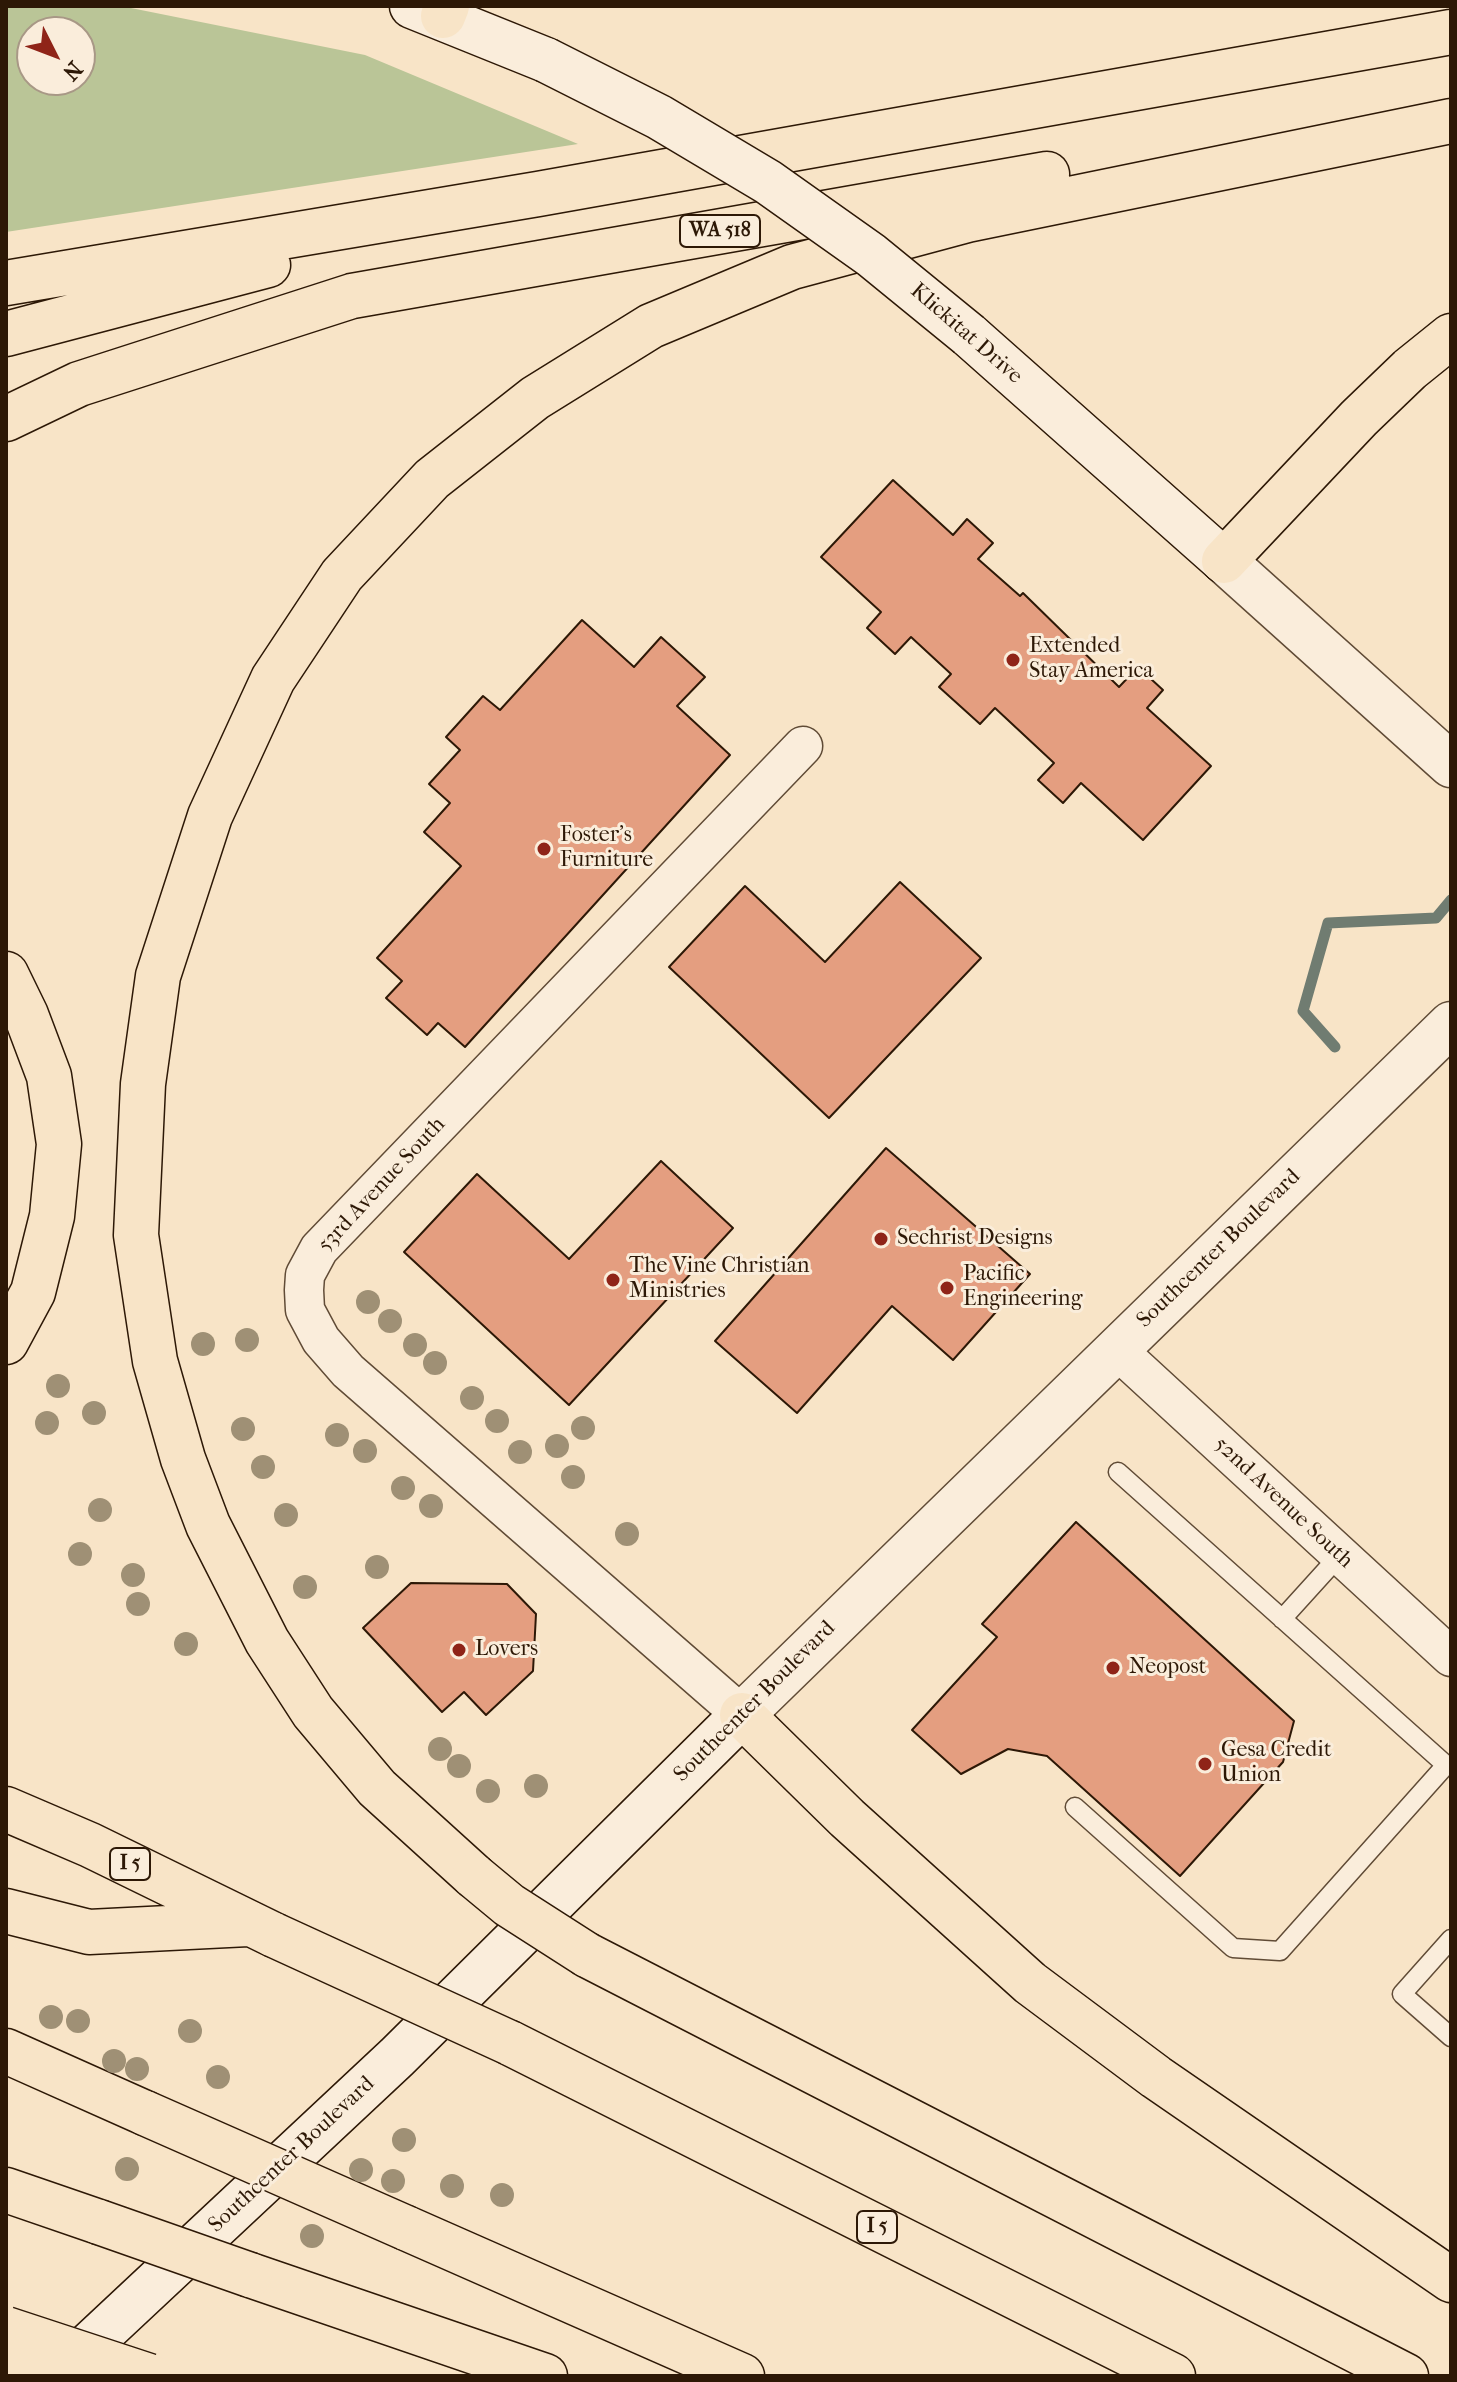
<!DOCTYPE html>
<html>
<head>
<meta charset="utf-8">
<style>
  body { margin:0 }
  #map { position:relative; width:1457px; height:2382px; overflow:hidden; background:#f8e4c7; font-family:"IM FELL French Canon",serif }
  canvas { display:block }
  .frame { position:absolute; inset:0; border:8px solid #2d1806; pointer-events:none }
  .north { position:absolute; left:16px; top:16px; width:80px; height:80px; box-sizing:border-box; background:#faeddb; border:2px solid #a89886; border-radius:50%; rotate:132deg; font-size:22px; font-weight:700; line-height:32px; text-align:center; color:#2d1806 }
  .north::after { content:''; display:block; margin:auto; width:28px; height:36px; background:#8f2418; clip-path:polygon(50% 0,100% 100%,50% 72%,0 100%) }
</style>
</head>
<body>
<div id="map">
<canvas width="1457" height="2382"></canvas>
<div class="frame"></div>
<div class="north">N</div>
</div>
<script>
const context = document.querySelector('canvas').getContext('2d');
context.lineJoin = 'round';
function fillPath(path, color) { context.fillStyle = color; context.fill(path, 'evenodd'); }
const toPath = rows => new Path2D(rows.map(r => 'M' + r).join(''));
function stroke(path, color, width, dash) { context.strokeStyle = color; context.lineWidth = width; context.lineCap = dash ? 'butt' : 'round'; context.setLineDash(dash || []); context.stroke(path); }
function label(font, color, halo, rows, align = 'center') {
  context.font = font + ' "IM FELL French Canon",serif'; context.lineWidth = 6; context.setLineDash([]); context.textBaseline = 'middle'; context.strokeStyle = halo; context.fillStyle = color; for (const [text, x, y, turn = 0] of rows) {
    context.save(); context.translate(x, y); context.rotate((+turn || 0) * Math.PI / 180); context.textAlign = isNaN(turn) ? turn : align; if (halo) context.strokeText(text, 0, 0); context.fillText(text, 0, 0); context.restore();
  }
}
fillPath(toPath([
  [6,6,121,6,365,55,578,144,6,232],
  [32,32,80,32,80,80,32,80]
]), '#bac597');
stroke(toPath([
  [1335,1047,1303,1011,1328,923,1436,918,1451,900]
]), '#707c71', 11);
const building = toPath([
  [893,480,953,535,967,519,993,543,978,559,1020,596,1023,593,1119,687,1138,667,1163,690,1147,708,1211,766,1143,840,1081,783,1063,803,1038,780,1054,763,995,708,980,724,939,687,951,674,911,637,895,654,867,628,881,612,821,557,893,480],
  [582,620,634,667,661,637,705,677,677,706,730,755,465,1047,438,1023,427,1035,386,998,402,981,377,958,461,866,424,832,450,803,429,784,460,750,446,737,483,696,500,710,582,620],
  [900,882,981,958,829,1118,669,967,745,886,825,962,900,882],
  [886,1148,1030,1274,953,1360,892,1306,797,1413,715,1341,886,1148],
  [661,1161,733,1228,569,1405,404,1252,477,1174,569,1259,661,1161],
  [1076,1522,1294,1721,1283,1762,1180,1876,1047,1756,1008,1749,961,1774,912,1730,997,1637,982,1624,1076,1522],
  [411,1583,507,1584,536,1614,533,1671,486,1715,464,1692,442,1712,363,1628,411,1583]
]);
fillPath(building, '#e49e80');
stroke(building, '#2d1806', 2);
const service = toPath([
  [1282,1619,1340,1555],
  [1075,1807,1233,1948,1280,1951,1446,1765,1118,1472],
  [1451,1939,1402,1994,1451,2037]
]);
const minor = toPath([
  [1116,1349,1451,1657],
  [742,1715,348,1371,321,1340,305,1310,304,1290,305,1275,319,1249,803,746]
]);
const tertiary = toPath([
  [1224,561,1451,765],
  [742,1715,1451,1024]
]);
const secondary = toPath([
  [412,6,546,60],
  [969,335,1224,561],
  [56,2376,397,2057,742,1715]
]);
const motorway = toPath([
  [443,16,447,6],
  [6,283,538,194,1451,32],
  [6,334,268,265],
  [6,419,79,384,352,296,1047,174],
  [1224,561,1359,418,1410,369,1451,336],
  [6,974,26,1015,49,1076,59,1144,52,1216,33,1292,6,1342],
  [742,1715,847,1818,1030,1983,1156,2077,1451,2280],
  [6,1809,90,1845,274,1935],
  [474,1876,377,1788,313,1712,267,1641,208,1525,183,1459,155,1361,136,1235,143,1084,158,976,210,816,273,679,342,575,432,479,535,398,651,326,792,267,967,220,1451,121],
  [6,1911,89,1932,248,1924],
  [587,1955,1406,2376],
  [510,2043,1173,2376],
  [6,2051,145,2113],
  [6,2190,99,2222],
  [406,2228,742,2376],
  [250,2275,545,2376]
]);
stroke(service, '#604b36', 21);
stroke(minor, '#604b36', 41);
stroke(tertiary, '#604b36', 47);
stroke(secondary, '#2d1806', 47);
stroke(motorway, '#2d1806', 47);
stroke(service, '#faeddb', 18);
stroke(minor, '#faeddb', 38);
stroke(tertiary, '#faeddb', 44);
stroke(secondary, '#faeddb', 44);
stroke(motorway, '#f8e4c7', 44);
const secondaryBridge = toPath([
  [546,60,659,117,768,182,871,255,969,335]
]);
const motorwayBridge = toPath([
  [474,1876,509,1905,587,1955],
  [274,1935,510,2043],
  [145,2113,406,2228],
  [99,2222,250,2275],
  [6,2329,149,2376],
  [6,2369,95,2375]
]);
stroke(secondaryBridge, '#2d1806', 47, []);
stroke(motorwayBridge, '#2d1806', 47, []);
stroke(secondaryBridge, '#faeddb', 44);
stroke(motorwayBridge, '#f8e4c7', 44);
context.fillStyle = '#9f9075';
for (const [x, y] of [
  [368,1302],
  [390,1321],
  [247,1340],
  [203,1344],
  [415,1345],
  [435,1363],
  [58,1386],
  [472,1398],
  [94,1413],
  [497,1421],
  [47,1423],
  [583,1428],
  [243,1429],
  [337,1435],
  [557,1446],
  [365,1451],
  [520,1452],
  [263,1467],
  [573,1477],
  [403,1488],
  [431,1506],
  [100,1510],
  [286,1515],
  [627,1534],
  [80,1554],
  [377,1567],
  [133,1575],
  [305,1587],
  [138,1604],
  [186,1644],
  [440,1749],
  [459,1766],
  [536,1786],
  [488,1791],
  [51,2017],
  [78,2021],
  [190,2031],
  [114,2061],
  [137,2069],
  [218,2077],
  [404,2140],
  [127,2169],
  [361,2170],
  [393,2181],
  [452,2186],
  [502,2195],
  [312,2236]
]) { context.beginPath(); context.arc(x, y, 12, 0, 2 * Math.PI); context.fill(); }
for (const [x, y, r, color] of [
  [1013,660,8,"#8f2418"],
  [544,849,8,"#8f2418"],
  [881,1239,8,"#8f2418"],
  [613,1280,8,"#8f2418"],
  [947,1288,8,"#8f2418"],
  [459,1650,8,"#8f2418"],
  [1113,1668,8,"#8f2418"],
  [1205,1764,8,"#8f2418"]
]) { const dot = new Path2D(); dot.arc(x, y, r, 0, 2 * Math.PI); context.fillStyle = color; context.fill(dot); stroke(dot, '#faeddb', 3); }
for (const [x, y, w] of [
  [720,231,80],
  [130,1864,40],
  [877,2227,40]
]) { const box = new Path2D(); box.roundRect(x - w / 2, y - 16, w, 32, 6); context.fillStyle = '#faeddb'; context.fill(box); stroke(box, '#2d1806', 2); }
label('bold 20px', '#2d1806', null, [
  ["WA 518",720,231],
  ["I 5",130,1864],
  ["I 5",877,2227]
]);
label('22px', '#2d1806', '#faeddb', [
  ["Klickitat Drive",966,334,41],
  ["53rd Avenue South",382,1185,-47],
  ["Southcenter Boulevard",1219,1249,-44],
  ["52nd Avenue South",1283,1503,43],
  ["Southcenter Boulevard",755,1702,-45],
  ["Southcenter Boulevard",292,2155,-43]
]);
label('22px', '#2d1806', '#faeddb', [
  ["Extended",1029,647],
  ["Stay America",1029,672],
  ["Foster's",560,836],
  ["Furniture",560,861],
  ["Sechrist Designs",897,1239],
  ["The Vine Christian",629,1267],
  ["Ministries",629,1292],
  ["Pacific",963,1275],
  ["Engineering",963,1300],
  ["Lovers",475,1650],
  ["Neopost",1129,1668],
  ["Gesa Credit",1221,1751],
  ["Union",1221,1776]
], 'left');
</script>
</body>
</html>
